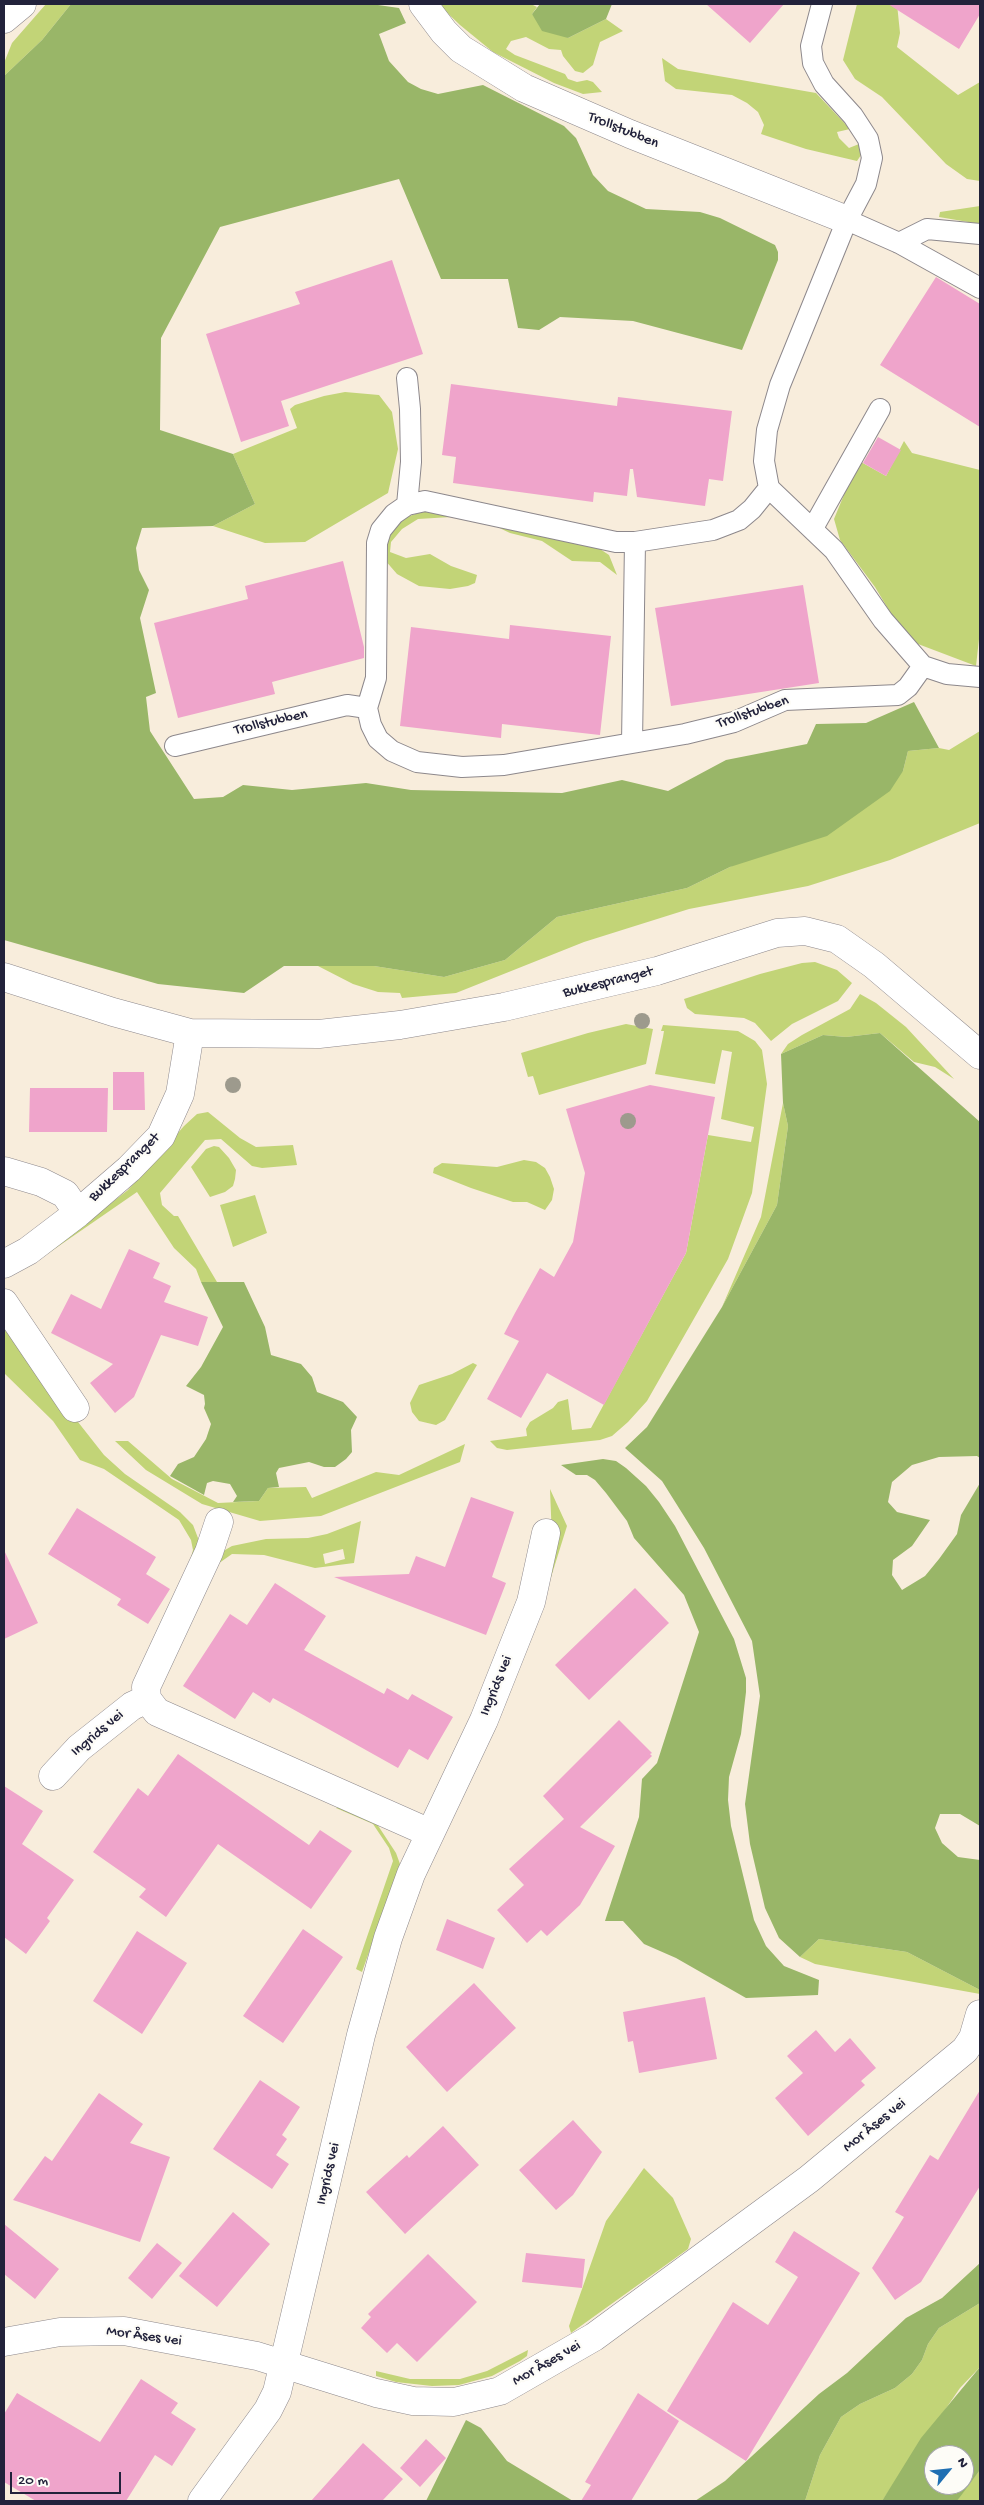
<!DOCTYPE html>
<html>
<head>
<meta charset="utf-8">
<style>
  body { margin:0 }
  #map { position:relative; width:984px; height:2505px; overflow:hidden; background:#f8eddc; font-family:"Gochi Hand",sans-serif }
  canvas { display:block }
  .frame { position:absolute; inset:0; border:5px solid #22223b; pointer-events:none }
  .north { position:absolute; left:924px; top:2445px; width:50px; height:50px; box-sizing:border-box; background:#fdfcf7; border:1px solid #a5a5ac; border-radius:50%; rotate:62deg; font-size:14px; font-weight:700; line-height:20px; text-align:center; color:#22223b }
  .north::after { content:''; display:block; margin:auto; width:18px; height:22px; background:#1f6fb2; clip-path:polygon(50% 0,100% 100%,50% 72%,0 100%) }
  .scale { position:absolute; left:10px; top:2472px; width:111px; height:22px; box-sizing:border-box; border:2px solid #22223b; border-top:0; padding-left:6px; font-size:15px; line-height:18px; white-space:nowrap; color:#22223b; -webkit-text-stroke:4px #fdfcf7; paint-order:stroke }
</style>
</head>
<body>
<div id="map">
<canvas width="984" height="2505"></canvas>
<div class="frame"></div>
<div class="north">N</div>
<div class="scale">20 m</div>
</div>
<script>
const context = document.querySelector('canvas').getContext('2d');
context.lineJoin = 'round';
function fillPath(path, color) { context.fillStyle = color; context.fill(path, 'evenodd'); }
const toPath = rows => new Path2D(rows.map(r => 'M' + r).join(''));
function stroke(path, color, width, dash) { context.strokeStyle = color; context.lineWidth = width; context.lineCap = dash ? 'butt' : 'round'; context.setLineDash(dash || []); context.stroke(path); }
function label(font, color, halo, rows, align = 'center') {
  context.font = font + ' "Gochi Hand",sans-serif'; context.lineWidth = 4.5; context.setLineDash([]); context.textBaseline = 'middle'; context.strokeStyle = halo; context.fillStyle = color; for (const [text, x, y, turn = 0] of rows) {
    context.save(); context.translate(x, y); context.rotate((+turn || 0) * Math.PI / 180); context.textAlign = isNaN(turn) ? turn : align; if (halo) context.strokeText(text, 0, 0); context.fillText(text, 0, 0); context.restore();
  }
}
fillPath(toPath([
  [46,4,71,4,42,40,4,76,4,63,12,43],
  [438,4,531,4,537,7,532,14,568,38,606,19,623,31,600,42,593,65,583,73,575,71,563,56,561,50,549,49,526,37,511,41,506,49,515,55,565,74,568,79,577,82,587,80,593,82,602,92,583,94,554,83,493,52,460,25],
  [857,4,897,4,900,33,897,47,958,95,980,82,980,181,967,179,946,164,882,97,855,79,843,60],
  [662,58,678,69,816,93,850,129,837,132,839,138,849,148,859,144,861,155,857,161,806,149,761,134,764,125,758,112,747,103,732,95,676,89,665,81],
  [980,206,980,224,939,217,940,212],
  [345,392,379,395,392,412,398,449,388,493,305,542,265,543,213,526,255,504,233,454,297,428,290,409,295,405,324,396],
  [904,441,912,453,980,470,980,630,976,666,918,644,902,632,875,587,840,540,834,519,853,473,861,462,886,476],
  [424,511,440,511,571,539,600,549,609,555,617,575,600,562,572,561,542,541,510,533,491,524,472,519,451,517,418,519,402,529,391,542,390,552,406,558,430,554,451,566,477,575,475,583,468,586,450,589,419,586,397,574,384,559,383,551,388,535,404,518],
  [980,731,980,823,890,860,808,886,689,909,584,942,456,993,402,998,400,993,378,992,353,984,318,966,374,966,444,977,505,960,557,917,687,888,730,867,903,771,908,751,939,748,949,750],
  [815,962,837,970,852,983,838,1001,792,1024,771,1041,755,1023,744,1018,695,1014,687,1008,684,999,760,974,802,963],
  [860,994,876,1003,906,1027,954,1079,935,1067,914,1062,880,1033,846,1037,823,1035,781,1054,788,1044,802,1035,850,1009],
  [626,1024,653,1029,646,1064,539,1095,533,1076,528,1077,521,1053,588,1033],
  [663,1025,738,1031,755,1041,762,1050,767,1084,752,1193,728,1259,647,1401,628,1422,612,1436,600,1440,507,1450,497,1448,490,1441,527,1436,526,1429,530,1422,553,1408,558,1402,568,1399,572,1430,591,1428,686,1253,708,1135,751,1142,754,1127,721,1119,732,1052,722,1050,715,1084,655,1074,663,1037,664,1031,661,1031],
  [783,1103,788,1126,777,1205,722,1307,761,1217],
  [208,1112,240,1138,256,1147,293,1145,297,1165,262,1168,252,1166,221,1139,205,1140,160,1193,162,1205,174,1216,178,1216,217,1282,201,1282,196,1269,174,1248,137,1192,27,1268,128,1190,184,1126,197,1114],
  [214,1146,219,1147,229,1158,236,1170,235,1179,233,1186,225,1192,210,1197,191,1167,206,1149],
  [524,1160,536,1162,545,1168,550,1177,554,1189,552,1200,545,1210,527,1202,513,1202,471,1188,433,1173,434,1168,442,1163,497,1167],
  [255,1195,267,1233,233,1247,220,1205],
  [4,1328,104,1455,125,1474,180,1512,193,1525,198,1538,199,1550,186,1575,193,1550,191,1540,179,1520,104,1469,80,1460,53,1421,4,1373],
  [473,1363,477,1365,445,1420,436,1425,419,1421,412,1412,410,1403,419,1385,452,1374],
  [115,1441,128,1441,172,1479,218,1503,259,1501,268,1488,306,1487,312,1498,376,1472,399,1475,465,1444,460,1462,321,1516,260,1521,202,1504,146,1470],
  [550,1489,567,1526,542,1606,552,1539],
  [361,1521,354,1563,315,1568,264,1555,232,1554,215,1566,218,1554,232,1546,266,1539,308,1538,327,1534],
  [343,1549,345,1559,325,1564,323,1554],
  [342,1805,375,1821,396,1853,400,1864,362,1972,356,1969,393,1861,389,1848,373,1824,336,1808],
  [819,1939,907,1952,980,1990,980,1994,815,1964,800,1957],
  [644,2168,673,2198,691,2239,688,2249,571,2333,569,2326,606,2221],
  [980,2303,980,2367,960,2388,882,2501,805,2501,820,2455,841,2417,860,2404,895,2388,912,2374,922,2360,928,2344,939,2328],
  [528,2350,527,2356,520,2361,492,2376,459,2385,432,2386,396,2382,376,2376,376,2371,410,2379,460,2379,487,2371],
  [980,2470,980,2501,957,2501,961,2494]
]), '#c2d477');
fillPath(toPath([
  [71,4,371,4,399,8,406,23,379,34,389,61,408,82,421,89,438,94,483,85,564,126,576,138,593,175,608,191,646,209,700,212,720,218,775,245,778,252,778,260,742,350,633,321,560,317,539,330,518,328,508,279,441,279,399,179,220,227,161,338,160,430,233,454,255,504,213,526,142,528,136,548,139,570,149,590,140,618,156,693,146,697,150,731,194,799,223,797,243,785,292,790,366,783,411,790,562,793,622,780,668,791,726,760,807,744,816,724,866,723,914,702,939,748,908,751,903,771,890,791,827,836,730,867,687,888,557,917,505,960,444,977,374,966,284,966,244,993,158,984,4,940,4,76,42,40],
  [540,4,612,4,606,19,568,38,542,31,532,14],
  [880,1033,980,1122,980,1458,977,1456,939,1457,912,1465,892,1482,888,1502,897,1512,930,1520,912,1546,893,1560,892,1575,902,1590,925,1576,939,1559,957,1534,961,1515,980,1483,980,1826,960,1814,940,1814,935,1828,942,1843,958,1857,980,1860,980,1990,907,1952,819,1939,800,1957,779,1938,765,1908,750,1844,745,1804,760,1696,752,1641,704,1548,662,1481,625,1448,647,1427,722,1307,777,1205,788,1126,783,1103,781,1054,823,1035,846,1037],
  [201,1282,244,1282,265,1327,271,1355,301,1364,312,1377,317,1392,343,1402,357,1417,351,1430,352,1452,346,1459,335,1467,324,1467,309,1462,279,1468,276,1473,279,1487,268,1488,259,1501,233,1502,237,1496,230,1484,213,1481,207,1483,204,1495,170,1476,178,1464,194,1457,206,1439,211,1424,204,1408,205,1404,204,1395,186,1386,201,1367,223,1327],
  [603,1459,616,1461,626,1468,646,1486,659,1502,675,1526,734,1639,746,1678,746,1692,741,1734,729,1777,728,1800,731,1826,754,1920,766,1946,784,1966,819,1980,818,1995,746,1998,676,1958,644,1944,623,1921,605,1921,639,1817,642,1779,657,1763,699,1632,684,1595,634,1538,627,1521,606,1493,595,1480,587,1475,576,1475,561,1465],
  [980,2263,980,2303,939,2328,928,2344,922,2360,912,2374,895,2388,860,2404,841,2417,820,2455,805,2501,695,2501,725,2481,819,2394,847,2373,906,2318,942,2298],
  [980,2367,980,2470,957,2501,882,2501,921,2438],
  [934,2455,964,2455,964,2485,934,2485],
  [466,2420,481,2428,507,2461,573,2501,426,2501]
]), '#99b668');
fillPath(toPath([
  [706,4,784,4,750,43],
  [888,4,980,4,980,14,959,49],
  [392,260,423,354,281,401,289,426,241,442,206,334,300,304,295,292],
  [936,277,980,304,980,427,880,365],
  [451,384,617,406,618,397,732,411,723,481,709,479,705,506,637,497,633,469,630,469,627,496,594,492,593,502,453,483,456,457,442,455],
  [878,437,901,450,886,476,863,463],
  [343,561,364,647,364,658,272,682,275,694,178,718,154,623,248,599,245,586],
  [803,585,819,683,671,706,655,608],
  [510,625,611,636,600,735,502,724,501,738,400,726,411,627,509,639],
  [113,1072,144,1072,145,1110,113,1110],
  [650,1085,715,1097,686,1253,604,1405,547,1373,521,1418,487,1399,519,1341,504,1334,515,1313,540,1268,554,1277,573,1242,585,1173,566,1109],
  [30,1088,108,1088,107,1132,29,1132],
  [129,1249,160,1263,153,1278,171,1286,164,1302,208,1317,198,1346,161,1335,134,1397,115,1413,90,1383,113,1364,51,1333,71,1294,101,1309],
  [471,1497,514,1512,492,1577,506,1583,486,1635,334,1577,409,1574,416,1556,445,1567],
  [77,1508,156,1557,146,1574,170,1589,148,1624,117,1605,121,1599,48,1554],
  [4,1550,38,1623,4,1639],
  [275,1583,326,1616,304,1650,384,1694,387,1688,408,1700,412,1694,453,1717,428,1760,409,1749,398,1768,273,1698,270,1703,253,1692,235,1719,183,1686,230,1614,247,1625],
  [635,1588,669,1623,589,1700,555,1665],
  [619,1720,652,1753,650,1754,652,1756,580,1827,615,1846,580,1905,547,1936,541,1930,527,1943,497,1910,524,1885,509,1869,564,1819,543,1796],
  [178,1754,309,1845,320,1830,352,1851,311,1909,218,1844,166,1917,139,1897,146,1889,93,1852,138,1788,148,1796],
  [4,1786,43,1811,22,1844,74,1880,47,1918,50,1921,26,1954,4,1937],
  [447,1919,495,1938,483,1969,436,1950],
  [303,1929,343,1957,283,2043,243,2016],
  [137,1931,187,1963,142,2034,93,2001],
  [474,1983,516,2028,447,2092,406,2047],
  [705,1997,717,2059,639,2073,633,2041,628,2042,623,2012],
  [816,2030,835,2052,850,2038,876,2068,861,2081,865,2085,808,2136,775,2098,803,2073,787,2056],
  [260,2080,300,2107,282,2135,287,2139,276,2155,289,2164,272,2189,213,2149],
  [980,2090,980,2186,921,2282,895,2300,872,2268,904,2217,895,2212,930,2155,938,2160],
  [99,2093,143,2124,130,2143,170,2157,140,2242,13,2200,45,2156,52,2161],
  [573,2120,602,2152,573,2195,556,2210,519,2170],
  [443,2126,479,2165,405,2234,366,2192,407,2155,409,2158],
  [233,2212,270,2244,217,2307,179,2276],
  [4,2224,59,2269,35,2299,4,2274],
  [794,2231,860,2273,746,2461,667,2411,733,2302,768,2325,798,2277,775,2262],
  [157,2243,182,2263,152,2299,128,2278],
  [526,2253,585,2259,582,2288,522,2282],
  [428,2254,477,2302,417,2362,397,2343,387,2353,361,2328,371,2317,368,2314],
  [141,2379,178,2403,171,2413,196,2429,172,2466,155,2455,126,2501,36,2501,4,2482,4,2414,17,2393,100,2442],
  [638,2393,679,2421,631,2501,581,2501,591,2485,585,2482],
  [426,2439,446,2458,420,2487,400,2468],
  [363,2443,403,2479,382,2501,311,2501]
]), '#efa4cb');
const lane = toPath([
  [847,220,899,243,980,288],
  [899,243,927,229,980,234],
  [769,488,834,550,883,620,923,666,947,674,980,677],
  [407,505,425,501,616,542,635,542,713,530,739,520,752,509,769,488,764,461,767,430,780,385,847,220,866,184,872,158,868,139,853,116,824,84,813,63,811,46,822,4],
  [813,528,880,409],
  [367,708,376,678,377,543,381,530,394,514,407,505,411,462,410,409,407,378],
  [632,743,635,542],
  [175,746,347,705,367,708,371,725,378,739,392,751,417,762,462,767,504,765,685,734,734,722,785,700,898,695,908,687,923,666]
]);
const street = toPath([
  [423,4,444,32,461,49,524,88,630,134,847,220],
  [4,19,22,4],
  [4,977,113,1012,190,1033,319,1034,400,1025,504,1007,657,971,777,933,805,931,837,939,874,965,980,1055],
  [4,1171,41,1182,65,1194,78,1213],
  [4,1264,28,1251,78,1213,129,1169,161,1136,180,1094,190,1033],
  [4,1303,75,1408],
  [219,1522,209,1552,146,1687,147,1699,157,1712,430,1833],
  [53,1776,79,1748,132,1706,147,1699],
  [4,2342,60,2332,124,2331,257,2356,376,2393,413,2401,454,2402,500,2391,594,2337,809,2179,965,2050,973,2038,980,2014],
  [202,2501,268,2410,277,2392,361,2035,388,1938,411,1874,484,1720,531,1602,546,1533]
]);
stroke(lane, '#8d888c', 22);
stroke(street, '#8d888c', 29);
stroke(lane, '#fff', 20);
stroke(street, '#fff', 28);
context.fillStyle = '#9d9a8d';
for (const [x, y] of [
  [642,1021],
  [233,1085],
  [628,1121]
]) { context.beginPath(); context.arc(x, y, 8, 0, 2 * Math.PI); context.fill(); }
label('15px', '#22223b', '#fdfcf7', [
  ["Trollstubben",623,131,22],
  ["Trollstubben",753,713,-19],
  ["Trollstubben",271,723,-13],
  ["Bukkespranget",608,983,-14],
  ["Bukkespranget",125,1168,-44],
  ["Ingrids vei",497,1686,-68],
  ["Ingrids vei",98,1734,-40],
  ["Mor Åses vei",875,2126,-39],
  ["Ingrids vei",329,2174,-77],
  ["Mor Åses vei",144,2337,8],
  ["Mor Åses vei",547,2364,-30]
]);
</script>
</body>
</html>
